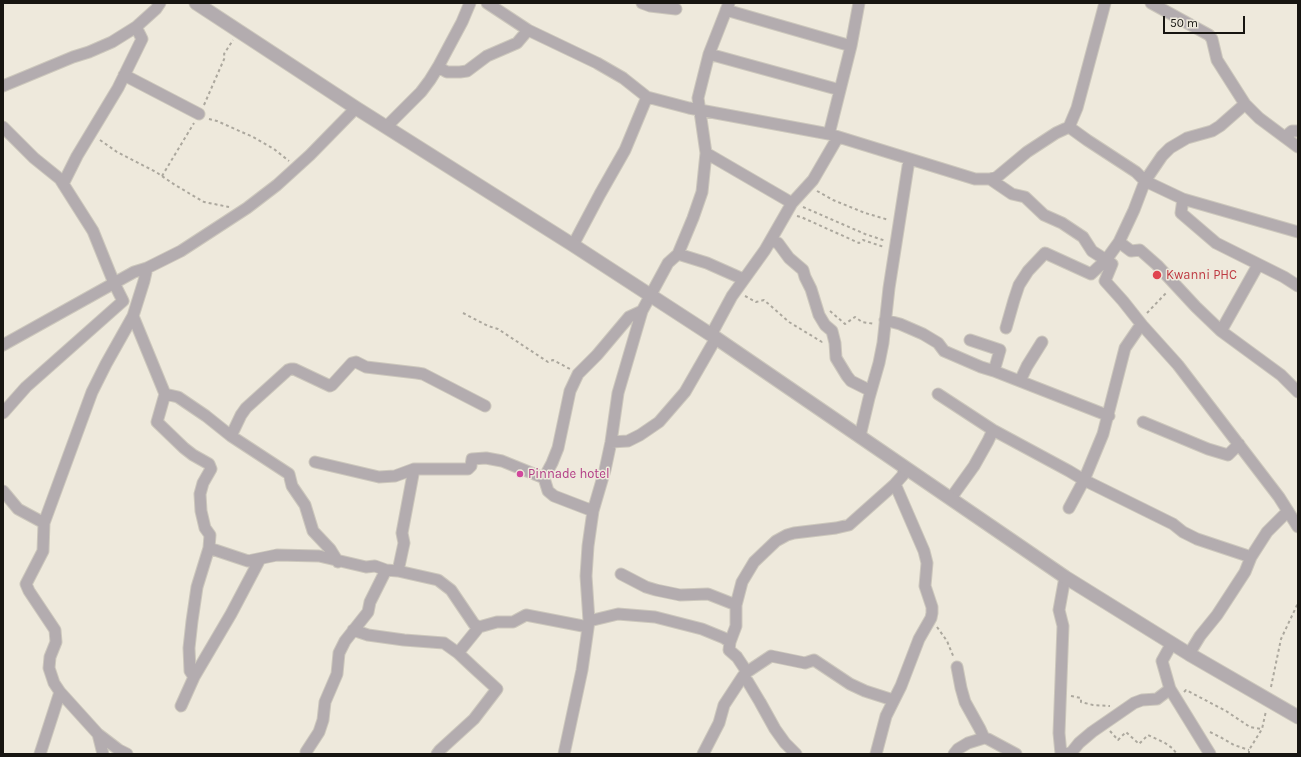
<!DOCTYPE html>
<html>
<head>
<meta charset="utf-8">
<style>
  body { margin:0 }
  #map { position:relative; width:1301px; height:757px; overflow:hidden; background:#eee9dc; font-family:Karla,sans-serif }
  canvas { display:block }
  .frame { position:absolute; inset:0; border:4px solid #171511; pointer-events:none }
  .scale { position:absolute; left:1163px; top:16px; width:82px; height:18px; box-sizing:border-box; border:2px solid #171511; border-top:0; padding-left:5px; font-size:12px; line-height:14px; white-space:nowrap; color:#171511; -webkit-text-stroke:3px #eee9dc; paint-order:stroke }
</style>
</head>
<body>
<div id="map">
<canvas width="1301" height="757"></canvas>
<div class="frame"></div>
<div class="scale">50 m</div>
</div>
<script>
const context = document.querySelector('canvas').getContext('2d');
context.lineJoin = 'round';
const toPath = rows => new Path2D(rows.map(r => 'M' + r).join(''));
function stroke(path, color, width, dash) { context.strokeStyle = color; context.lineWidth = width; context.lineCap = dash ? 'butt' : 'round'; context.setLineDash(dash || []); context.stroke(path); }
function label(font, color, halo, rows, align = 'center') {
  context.font = font + ' Karla,sans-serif'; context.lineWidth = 3; context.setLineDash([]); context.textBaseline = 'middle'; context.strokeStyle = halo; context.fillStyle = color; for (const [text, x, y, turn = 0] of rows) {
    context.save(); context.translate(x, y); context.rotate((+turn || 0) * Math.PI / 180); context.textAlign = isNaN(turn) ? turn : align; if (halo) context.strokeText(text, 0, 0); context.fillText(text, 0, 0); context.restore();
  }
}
const minor = toPath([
  [487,3,528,30,597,63,623,78,647,97,689,108,829,134,975,179,990,179,997,177,1027,152,1056,133,1069,127,1077,108,1105,3],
  [642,3,650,6,676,9],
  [1151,3,1209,35,1212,39,1217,60,1245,104,1259,118,1298,147],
  [726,10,851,46],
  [709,54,840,90],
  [438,67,447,72,460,72,467,71,487,56,517,43,528,30],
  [124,75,199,114],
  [3,86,73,57,89,52,112,42,136,27,156,9,160,3],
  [1245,104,1220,126,1212,131,1187,138,1170,148,1162,156,1145,181,1183,199,1181,213,1216,243,1284,277,1298,286],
  [3,127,34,158,60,179,93,231,114,283,123,301,26,387,3,413],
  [386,127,421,92,430,80,438,67,462,22,470,3],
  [1069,127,1087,140,1136,172,1145,181,1134,210,1119,242,1106,260,1112,264,1105,281,1123,301,1142,325,1178,365,1279,497,1298,527],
  [829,134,851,46,859,3],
  [1285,137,1292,131,1298,131],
  [706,153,792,203],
  [990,179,1012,194,1025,197,1044,215,1062,223,1083,237,1092,251,1106,260,1091,274,1045,253,1028,271,1019,285,1014,300,1006,328],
  [63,184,77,156,118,88,142,39,136,27],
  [1183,199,1298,232],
  [771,241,778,243,789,258,803,270,805,277,811,289,819,315,825,325,832,331,835,343,836,358,847,376,851,381,871,391],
  [1119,242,1131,251,1140,250,1157,265,1196,307,1221,331,1281,375,1298,392],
  [573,245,600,194,625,150,647,97],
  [678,254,707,263,743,279],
  [133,316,165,394,178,397,206,416,231,436,289,474,292,486,305,505,313,531,330,549,338,562],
  [885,320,900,324,923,334,938,343,944,351,981,367,994,371,1109,416],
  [1221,331,1258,265],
  [711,335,732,296,765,250,792,203,813,180,838,137],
  [970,340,1000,350,994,371],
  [3,345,134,272,147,268,181,251,247,208,277,185,310,155,356,108],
  [1020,381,1027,366,1042,342],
  [165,394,157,422,184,448,193,455,209,464,211,469,203,483,200,494,201,511,205,528,210,535,209,548,197,587,192,621,189,648,190,671,194,677],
  [938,394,993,430,1069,471,1084,480,1173,524,1183,532,1197,539,1251,557],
  [1143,422,1208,449,1228,455,1239,444],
  [231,436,241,415,246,408,288,370,291,369,294,369,330,386,332,385,352,363,356,362,366,367,417,373,423,374,485,406],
  [860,436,869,398,879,363,883,343,889,288,909,160],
  [611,442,628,441,640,435,659,422,685,392,716,338],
  [315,462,379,477,395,476,414,469,468,469,471,466,472,459,486,458,502,461,544,478,548,491,554,496,593,511],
  [544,478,552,463,558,448,570,391,578,374,597,355,629,317,642,311],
  [3,491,18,509,44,523],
  [951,498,974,466,988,441,993,430],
  [1069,508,1084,480,1103,434,1125,348,1138,329,1142,325],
  [209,548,248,561,277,555,319,556,366,567,375,566,386,570,398,571,438,580,451,590,474,624,479,627],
  [398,571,404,543,402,533,414,469],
  [621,574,646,587,656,590,680,595,708,594,736,605],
  [589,621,618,614,655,617,702,629,724,638,730,642],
  [353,630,368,635,404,640,444,643,458,653,474,668,497,689,474,719,440,750,437,754],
  [1172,643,1162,661,1170,689,1210,754],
  [458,653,479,627,497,622,513,622,526,615,588,627],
  [1189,654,1200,636,1217,615,1245,572,1251,557,1267,532,1288,511],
  [957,667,961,688,965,702,980,729,984,738],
  [747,672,771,656,805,663,814,660,850,684,865,691,893,700],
  [60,692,98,734,103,754],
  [181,706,194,677,231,614,260,559],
  [98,734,119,750,127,754],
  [40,754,60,692,54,683,49,668,50,657,56,642,55,630,29,591,26,584,43,551,44,523,92,392,106,364,133,316,144,281,147,268],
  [307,754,306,752,319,732,323,720,325,702,337,674,339,653,345,641,368,612,370,602,386,570],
  [564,754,582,670,589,621,586,576,588,546,593,511,605,470,611,442,618,393,642,311,668,263,678,254,693,218,702,192,706,153,698,98,709,54,729,3],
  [703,754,719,723,724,705,743,676],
  [796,754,785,743,775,729,760,702,748,682,743,676,747,672,737,657,729,650,730,642,736,626,736,605,742,582,754,562,776,541,787,535,794,533,836,528,849,525,895,484],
  [876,754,886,716,901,686,919,639,931,618,932,613,932,607,925,586,927,563,924,551,895,484,903,475,904,467],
  [954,754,958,749,968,743,984,738,988,739,1016,754],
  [1061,754,1059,733,1063,626,1059,610,1065,577],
  [1061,754,1071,753,1079,743,1092,732,1134,703,1142,700,1157,699,1170,689]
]);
const tertiary = toPath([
  [196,3,356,108,573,245,716,338,1065,577,1189,654,1298,717]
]);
stroke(minor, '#ccc7bc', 13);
stroke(tertiary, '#ccc7bc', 15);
stroke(toPath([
  [204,105,225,57,224,54,233,40],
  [209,119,217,121,253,137,274,149,289,161],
  [100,140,117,152,156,172,175,185,204,202,229,207],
  [162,176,194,123],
  [817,191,833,200,865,213,889,220],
  [803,207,865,234,886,241],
  [797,216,801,217,859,243,863,240,884,247],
  [745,296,756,302,764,300,789,322,822,342,825,342],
  [830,311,845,324,855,317,862,322,875,324],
  [463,313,488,326,498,329,548,362,553,360,570,369],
  [1147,313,1167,292],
  [937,627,947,641,954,658],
  [1271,687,1281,639,1298,603],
  [1184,692,1186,690,1226,711,1250,727,1262,729],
  [1071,696,1081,698,1081,702,1093,705,1110,706],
  [1110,731,1118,740,1126,732,1139,744,1148,735,1165,743,1172,748,1177,754],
  [1210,732,1222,738,1234,745,1249,750],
  [1249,754,1249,750,1262,729,1266,711]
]), '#aca89e', 2, [3, 3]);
stroke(minor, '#b3acaf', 11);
stroke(tertiary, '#b3acaf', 13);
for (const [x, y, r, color] of [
  [1157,275,5,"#e0444e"],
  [520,474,4,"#d1479c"]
]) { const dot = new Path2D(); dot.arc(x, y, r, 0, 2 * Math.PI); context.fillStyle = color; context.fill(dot); stroke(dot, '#eee9dc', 1.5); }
label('13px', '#be3a42', '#eee9dc', [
  ["Kwanni PHC",1166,275]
], 'left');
label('13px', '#b23c85', '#eee9dc', [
  ["Pinnade hotel",528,474]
], 'left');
</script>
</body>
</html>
